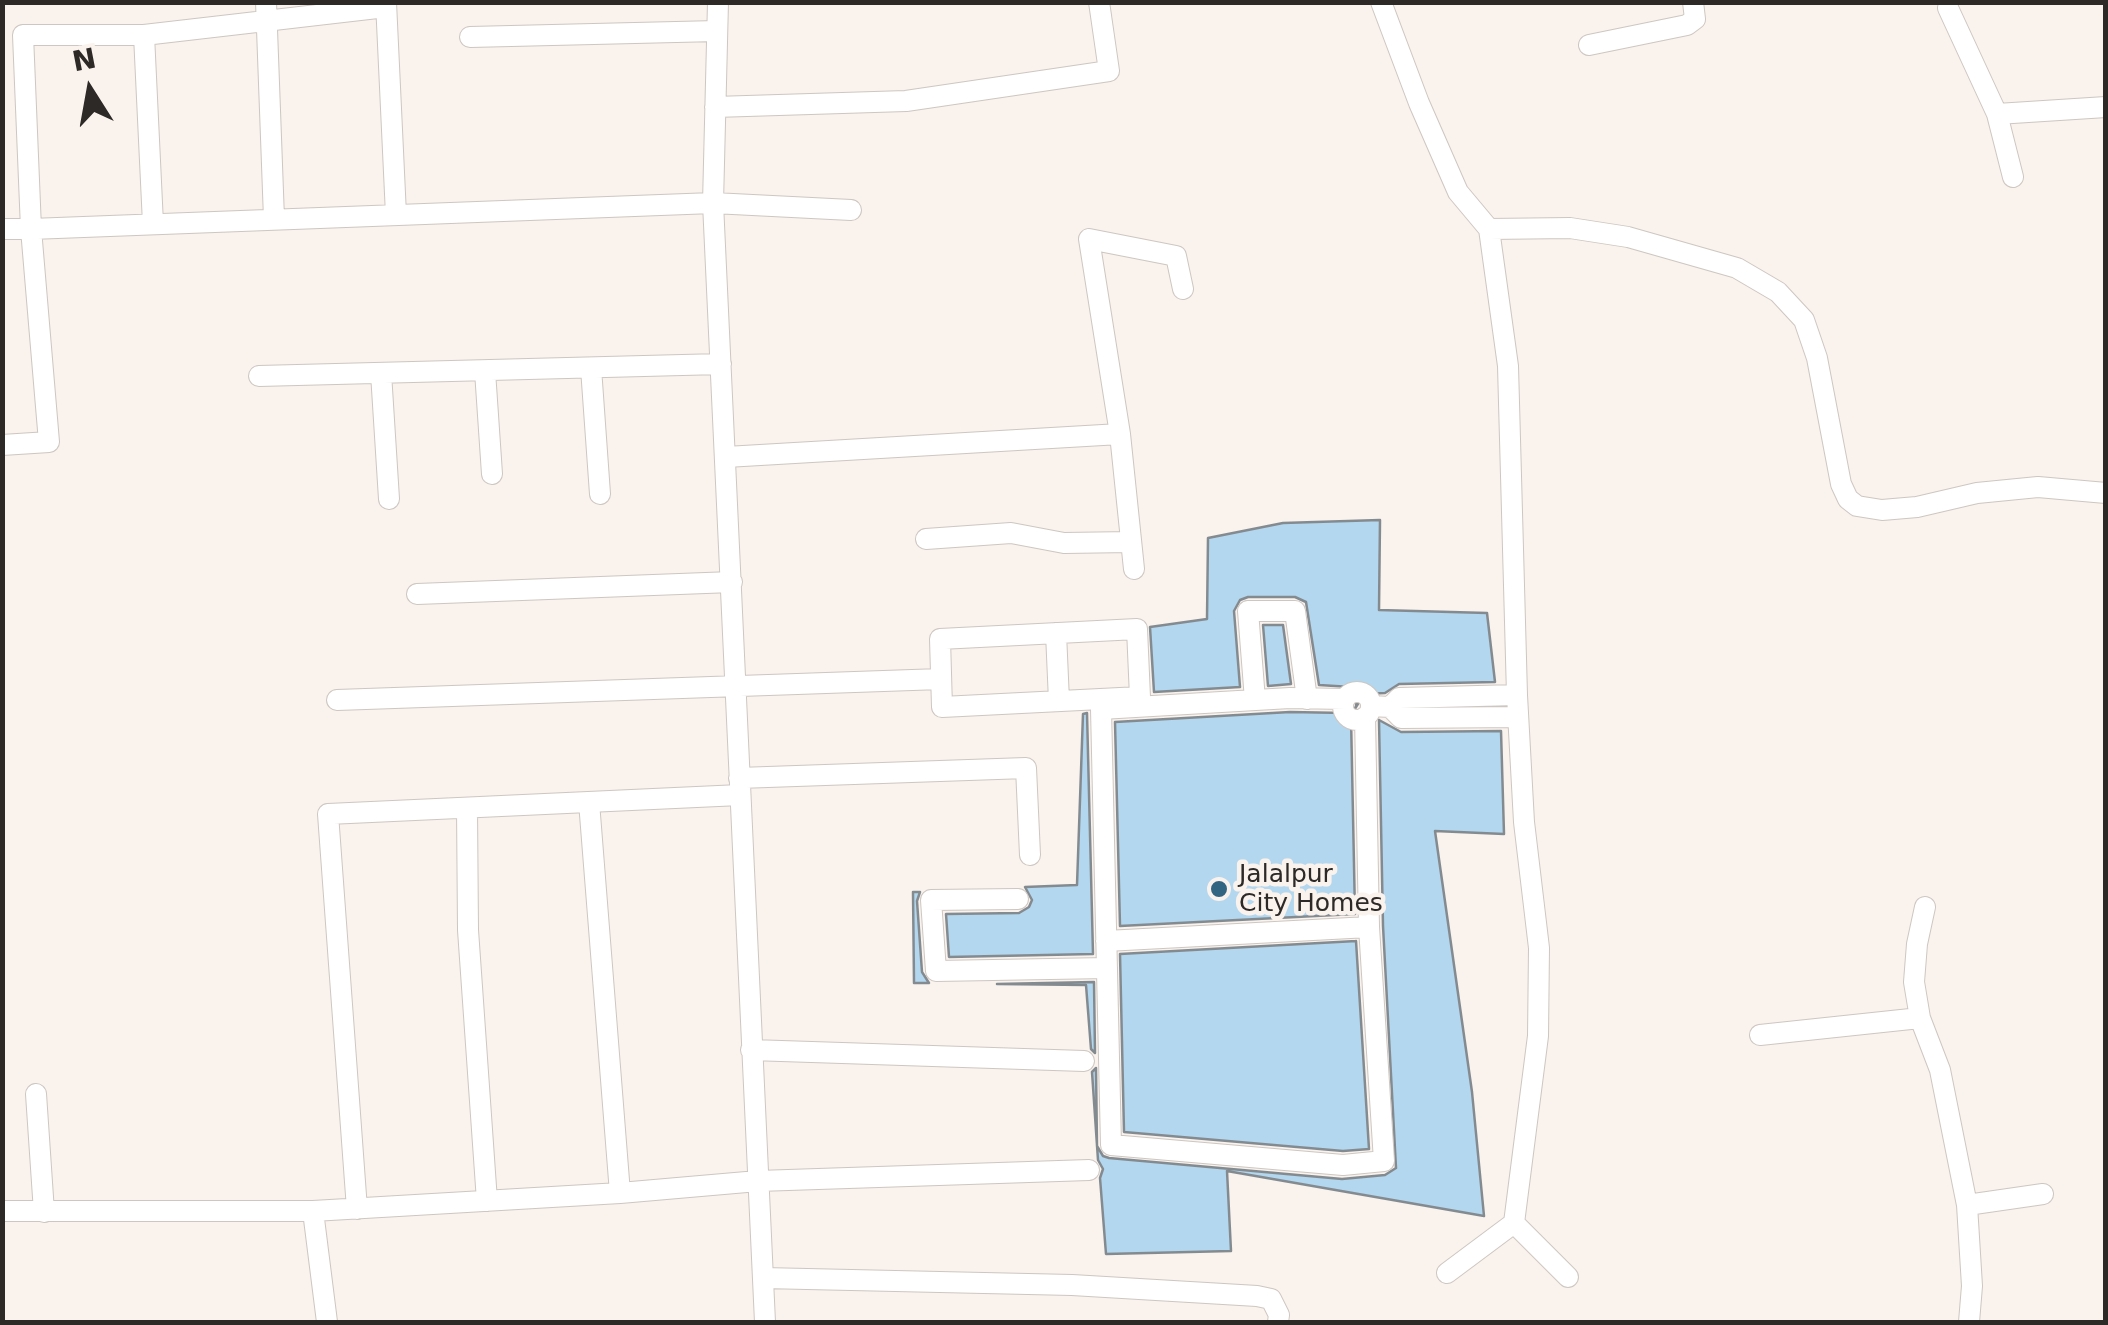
<!DOCTYPE html>
<html>
<head>
<meta charset="utf-8">
<style>
  body { margin:0 }
  #map { position:relative; width:2108px; height:1325px; overflow:hidden; background:#faf2ed; font-family:"DejaVu Sans",sans-serif }
  canvas { display:block }
  .frame { position:absolute; inset:0; border:5px solid #2c2927; pointer-events:none }
  .north { position:absolute; left:40px; top:40px; width:100px; height:100px; -webkit-text-stroke:8px #faf2ed; paint-order:stroke; rotate:349deg; font-size:28px; font-weight:700; line-height:40px; text-align:center; color:#2c2927 }
  .north::after { content:''; display:block; margin:auto; width:35px; height:45px; background:#2c2927; clip-path:polygon(50% 0,100% 100%,50% 72%,0 100%) }
</style>
</head>
<body>
<div id="map">
<canvas width="2108" height="1325"></canvas>
<div class="frame"></div>
<div class="north">N</div>
</div>
<script>
const context = document.querySelector('canvas').getContext('2d');
context.lineJoin = 'round';
function fillPath(path, color) { context.fillStyle = color; context.fill(path, 'evenodd'); }
const toPath = rows => new Path2D(rows.map(r => 'M' + r).join(''));
function stroke(path, color, width, dash) { context.strokeStyle = color; context.lineWidth = width; context.lineCap = dash ? 'butt' : 'round'; context.setLineDash(dash || []); context.stroke(path); }
function label(font, color, halo, rows, align = 'center') {
  context.font = font + ' "DejaVu Sans",sans-serif'; context.lineWidth = 9; context.setLineDash([]); context.textBaseline = 'middle'; context.strokeStyle = halo; context.fillStyle = color; for (const [text, x, y, turn = 0] of rows) {
    context.save(); context.translate(x, y); context.rotate((+turn || 0) * Math.PI / 180); context.textAlign = isNaN(turn) ? turn : align; if (halo) context.strokeText(text, 0, 0); context.fillText(text, 0, 0); context.restore();
  }
}
const building = toPath([
  [1380,520,1379,610,1487,613,1495,682,1399,684,1385,693,1364,694,1356,707,1357,693,1351,687,1319,685,1306,602,1295,597,1248,597,1240,600,1234,611,1240,687,1154,692,1150,627,1207,619,1208,538,1283,523,1380,520],
  [1263,625,1283,625,1291,684,1268,686,1263,625],
  [1356,707,1351,717,1355,914,1120,926,1115,722,1290,712,1345,713,1356,707],
  [1087,713,1093,954,949,957,946,914,1019,913,1029,907,1032,900,1025,887,1077,885,1083,714,1087,713],
  [1379,720,1401,732,1501,731,1504,834,1435,831,1472,1092,1484,1216,1227,1171,1231,1251,1106,1254,1100,1178,1103,1169,1098,1160,1092,1072,1096,1068,1097,1146,1103,1156,1109,1158,1342,1179,1385,1175,1396,1168,1383,926,1379,720],
  [913,892,920,892,917,901,922,972,929,983,914,983,913,892],
  [1356,941,1369,1149,1343,1151,1124,1132,1120,954,1356,941],
  [1094,982,1095,1053,1091,1049,1086,985,997,984,1094,982]
]);
fillPath(building, '#b3d7ee');
stroke(building, '#848b90', 2.5);
const minor = toPath([
  [266,2,274,219],
  [386,2,396,215],
  [718,2,713,203,765,1322],
  [1381,2,1419,103,1458,192,1489,229,1508,366,1517,695,1524,822,1539,948,1538,1036,1514,1223,1447,1273],
  [1948,8,1997,114],
  [144,35,153,224],
  [470,37,717,31],
  [1589,45,1687,25,1695,19,1693,2],
  [715,107,906,101,1109,71,1099,2],
  [2013,177,1997,114,2106,107],
  [2,229,31,229,23,35,144,35,386,7],
  [1489,229,1570,228,1628,237,1737,268,1778,292,1804,320,1817,358,1841,484,1848,499,1857,506,1882,510,1917,507,1977,493,2038,487,2106,493],
  [591,368,600,494],
  [485,371,492,474],
  [381,373,389,499],
  [259,376,721,364],
  [2,445,49,442,31,229,713,203,851,210],
  [726,457,1120,434],
  [926,539,1011,533,1064,543,1131,542],
  [1134,569,1120,434,1089,239,1176,256,1183,289],
  [417,594,732,582],
  [1137,629,1140,697,942,707,940,639,1137,629],
  [1056,633,1059,701],
  '1343 706a14 14 0 1 1 28 0a14 14 0 1 1-28 0Z',
  [1345,699,1290,698,1101,709,1111,1145,1343,1165,1384,1161,1369,927,1365,717],
  [337,700,941,679],
  [1255,700,1248,611,1295,611,1307,699],
  [1371,706,1390,707,1399,698,1517,695],
  [1390,707,1401,718,1518,717],
  [739,778,1026,768,1030,855],
  [589,802,620,1193],
  [467,808,468,930,487,1201],
  [1018,899,931,900,936,971,1107,968],
  [1925,907,1917,944,1914,982,1920,1018,1940,1070,1967,1205,1972,1286,1969,1322],
  [1106,941,1369,927],
  [1760,1035,1920,1018],
  [751,1050,1084,1061],
  [36,1094,44,1212],
  [1967,1205,2043,1194],
  [357,1209,328,814,740,795],
  [2,1211,313,1211],
  [1514,1223,1568,1277],
  [763,1278,1072,1285,1257,1296,1271,1299,1279,1315,1278,1322],
  [327,1322,313,1211,620,1193,758,1181,1089,1170]
]);
stroke(minor, '#cec6c1', 22);
stroke(minor, '#fff', 20);
for (const [x, y, r, color] of [
  [1219,889,10,"#326582"]
]) { const dot = new Path2D(); dot.arc(x, y, r, 0, 2 * Math.PI); context.fillStyle = color; context.fill(dot); stroke(dot, '#faf2ed', 4); }
label('25px', '#2c2927', '#faf2ed', [
  ["Jalalpur",1239,875],
  ["City Homes",1239,904]
], 'left');
</script>
</body>
</html>
